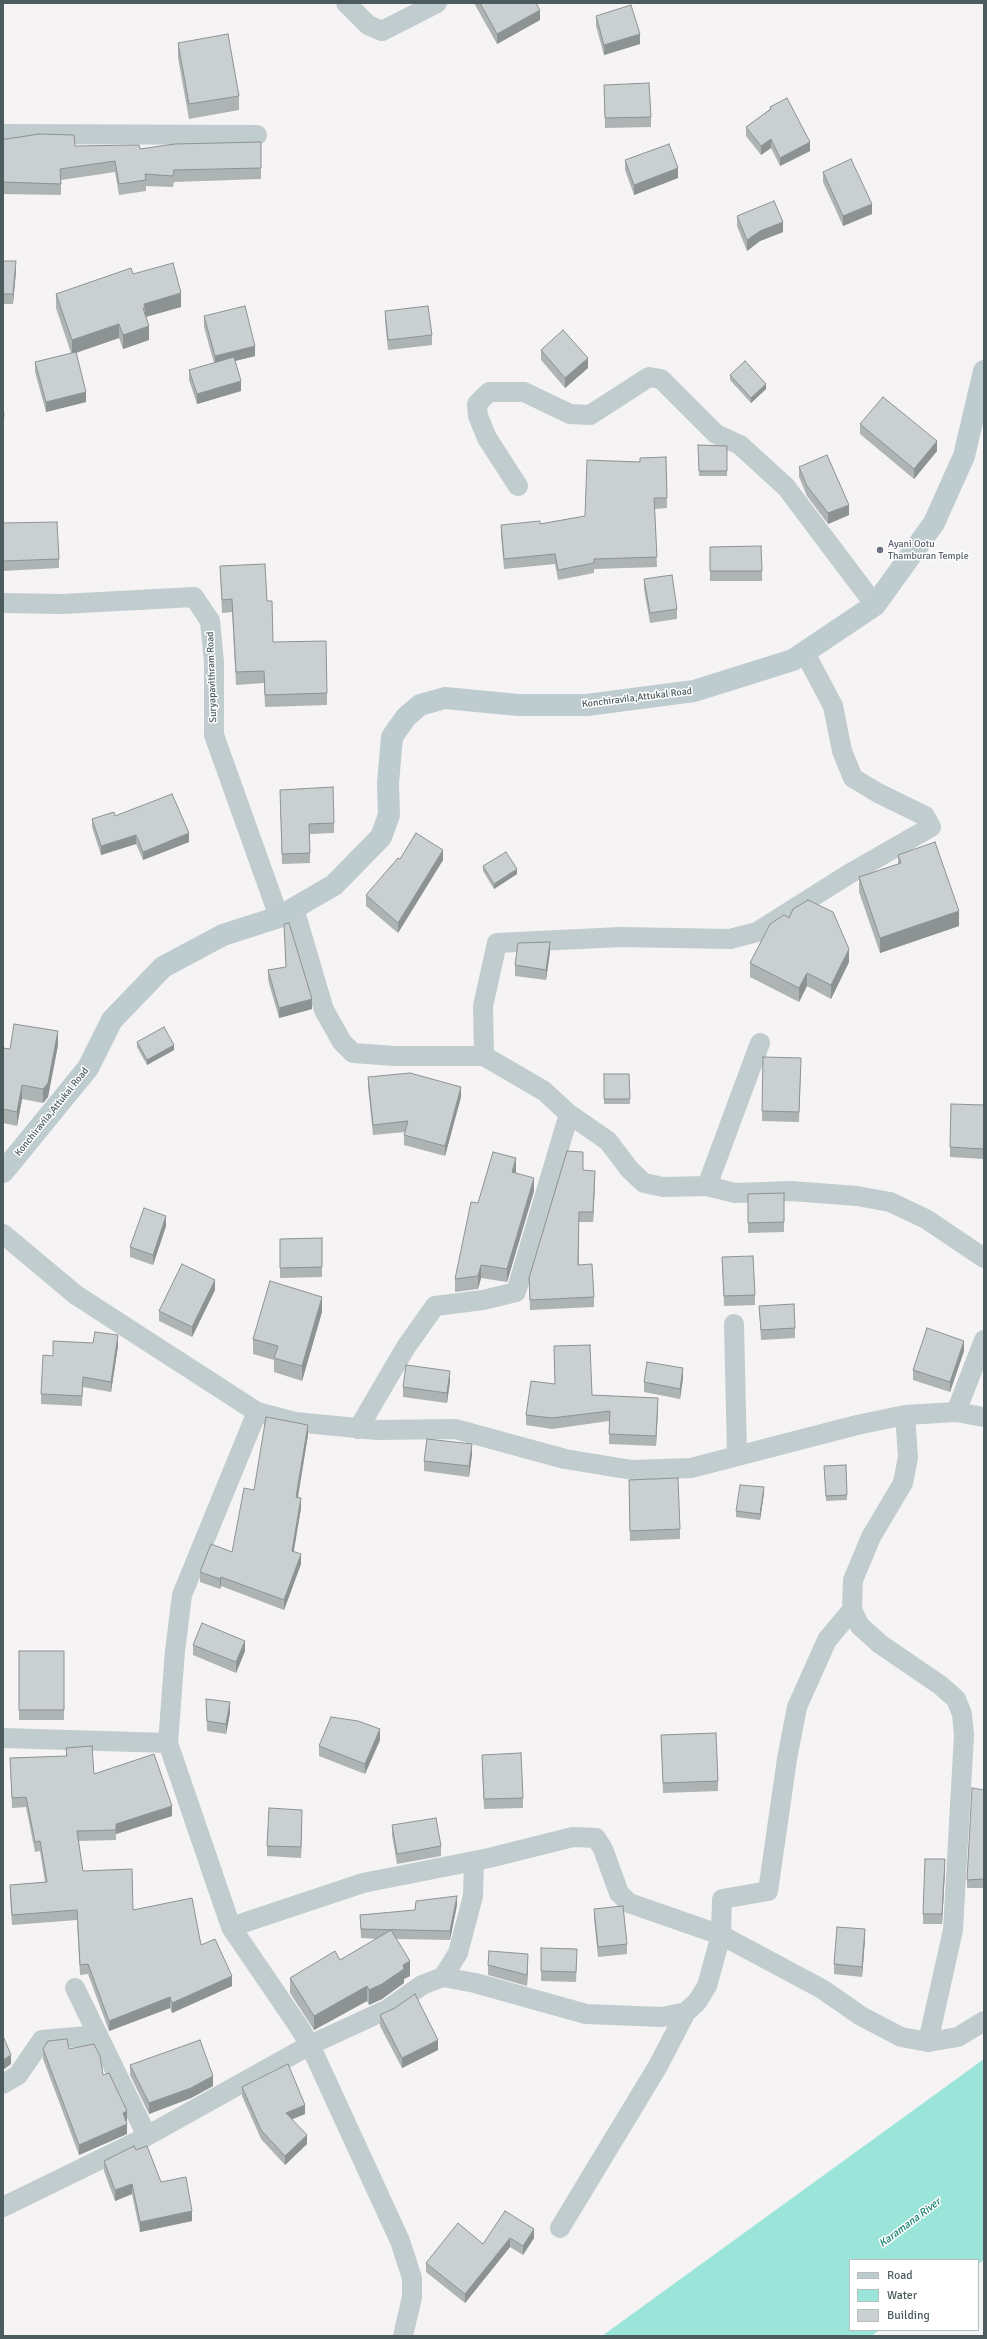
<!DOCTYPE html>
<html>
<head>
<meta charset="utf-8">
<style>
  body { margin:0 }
  #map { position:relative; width:987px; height:2339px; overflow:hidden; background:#f5f3f4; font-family:Signika,sans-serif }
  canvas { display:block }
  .frame { position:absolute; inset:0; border:4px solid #4c5c5e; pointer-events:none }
  .legend { position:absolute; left:849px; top:2259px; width:130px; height:72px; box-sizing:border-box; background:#fff; border:1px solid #b7bebf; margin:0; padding:5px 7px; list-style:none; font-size:12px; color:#4c5c5e }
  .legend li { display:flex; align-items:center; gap:8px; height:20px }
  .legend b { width:20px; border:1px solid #b7bebf }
</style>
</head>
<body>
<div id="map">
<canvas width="987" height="2339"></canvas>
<div class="frame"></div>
<ul class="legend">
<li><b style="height:5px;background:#becccf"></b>Road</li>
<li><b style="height:11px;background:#9ae4d9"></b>Water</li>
<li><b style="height:11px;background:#cad0d1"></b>Building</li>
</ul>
</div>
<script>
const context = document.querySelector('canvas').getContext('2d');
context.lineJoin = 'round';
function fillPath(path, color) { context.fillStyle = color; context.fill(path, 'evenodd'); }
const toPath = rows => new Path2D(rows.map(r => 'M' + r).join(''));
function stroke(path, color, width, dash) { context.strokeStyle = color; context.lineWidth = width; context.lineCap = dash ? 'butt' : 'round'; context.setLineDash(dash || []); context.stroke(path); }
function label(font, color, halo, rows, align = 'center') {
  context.font = font + ' Signika,sans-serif'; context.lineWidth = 3; context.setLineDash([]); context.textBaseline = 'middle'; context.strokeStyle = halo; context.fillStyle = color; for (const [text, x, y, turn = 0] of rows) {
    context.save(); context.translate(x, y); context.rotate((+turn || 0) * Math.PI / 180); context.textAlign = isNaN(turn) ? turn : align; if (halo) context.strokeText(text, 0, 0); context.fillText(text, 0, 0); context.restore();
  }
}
fillPath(toPath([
  [984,2059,984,2260,978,2264,978,2260,850,2260,850,2330,879,2330,872,2336,602,2336]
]), '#9ae4d9');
stroke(toPath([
  [346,3,368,25,382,31,437,3],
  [3,134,257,135],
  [518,486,487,438,478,416,477,404,489,392,524,392,570,414,590,415,649,377,661,379,716,434,740,445,786,487,875,605],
  [3,603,62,604,194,597,210,621,214,662,214,735,279,917],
  [294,908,324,1010,342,1042,353,1053,395,1056,484,1056,483,1006,497,943,621,937,730,939,757,932,849,874,931,827,925,816,878,793,853,778,842,751,833,706,805,653],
  [569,1114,608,1141,630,1170,644,1183,663,1187,707,1186,735,1193,791,1191,857,1196,890,1202,926,1219,984,1258],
  [707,1186,760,1043],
  [3,1234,76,1295,257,1412,295,1422,377,1430,455,1429,565,1459,632,1470,691,1468,857,1425,905,1415,956,1412,984,1417],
  [734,1324,737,1455],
  [257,1412,182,1595,175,1651,168,1743,231,1927,297,2024,310,2045,400,2241,412,2278,412,2297,403,2336],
  [956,1412,984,1340],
  [905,1415,908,1457,903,1483,871,1537,853,1580,852,1610,860,1626,880,1644,940,1685,956,1699,962,1714,964,1735,953,1930,928,2042],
  [358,1429,406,1347,435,1306,483,1300,516,1292,569,1114,544,1091,484,1056],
  [3,1738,168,1743],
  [231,1927,363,1883,489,1858,573,1837,596,1838,603,1849,619,1893,629,1903,721,1935,822,1989,861,2016,901,2037,928,2042,958,2037,984,2021],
  [443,1977,458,1953,473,1896,474,1861],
  [75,1988,147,2136],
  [3,2084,18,2075,42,2040,98,2035],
  [3,2207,136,2142,310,2045,388,2009,422,1985,443,1977,475,1983,586,2014,662,2017,686,2012,697,2002,707,1986,721,1935,722,1899,768,1891,787,1759,797,1707,827,1640,852,1610],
  [560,2228,658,2066,686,2012]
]), '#c0cccd', 20);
stroke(toPath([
  [3,1172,88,1068,112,1020,163,967,223,935,279,917,334,885,381,837,389,815,388,783,392,737,406,717,420,705,445,698,518,705,587,705,694,691,793,660,875,605,934,523,964,456,984,371]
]), '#becccf', 22);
fillPath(toPath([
  [474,3,536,3,540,20,497,44],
  [596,16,640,44,604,55,596,26],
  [178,43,239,96,239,110,189,119,178,58],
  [604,85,651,117,651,127,605,128],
  [770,107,810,151,780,166,771,148,761,155,746,136,746,127,770,109],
  [3,139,75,146,140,149,261,142,261,179,174,182,173,187,146,186,146,191,119,195,115,172,61,180,61,195,3,194],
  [625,160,678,178,634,195,625,170],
  [823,172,872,214,843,226,823,182],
  [737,216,783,232,760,241,747,251,737,226],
  [3,261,16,271,13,304,3,304],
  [133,274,181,307,146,317,149,340,123,349,119,338,76,353,86,402,46,412,35,372,35,362,71,353,56,308,56,294],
  [385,311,432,335,432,345,388,350,385,321],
  [204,316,255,356,235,361,241,391,197,404,189,380,189,370,214,363,204,327],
  [541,350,588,368,565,388,541,360],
  [730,375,766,389,751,403,730,380],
  [860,424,937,451,914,479,860,434],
  [698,445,727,446,727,476,699,476],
  [666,457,667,508,655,509,657,567,594,569,594,573,558,580,555,564,504,569,501,535,501,525,540,524,585,516,640,462],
  [799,467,849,515,828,524,807,496,799,477],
  [3,523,59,559,59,568,3,571],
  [710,547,762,571,762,581,710,581],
  [220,566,267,601,273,642,327,693,327,705,265,707,264,683,236,685,232,612,222,613],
  [644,579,677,609,677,619,650,623,644,589],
  [280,790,334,823,334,833,310,834,310,863,282,864],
  [115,816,189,842,143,860,136,844,101,855,92,827,92,819],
  [898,855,959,926,880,953,859,892,859,877,898,864],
  [400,859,443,860,398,933,366,906,366,895],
  [483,866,517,874,494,889,483,871],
  [284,924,312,1009,279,1018,268,980,268,970,286,967],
  [550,952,546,980,515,976,515,965],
  [849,962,831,999,807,986,799,1002,750,977,750,963],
  [137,1042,174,1050,147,1065,137,1047],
  [58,1045,48,1097,43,1103,22,1099,17,1126,3,1123,3,1048,10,1049],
  [763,1057,801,1068,799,1122,762,1121],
  [604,1074,629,1074,630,1104,604,1104],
  [368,1077,461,1097,445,1156,404,1145,404,1135,405,1132,373,1135,368,1087],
  [984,1105,984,1159,950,1157,950,1147],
  [583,1162,583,1170,595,1181,593,1222,579,1222,579,1265,594,1297,594,1307,530,1310,529,1278],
  [516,1171,515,1173,534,1191,507,1282,481,1278,478,1289,455,1292,455,1279,478,1203],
  [784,1193,784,1232,748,1233,748,1194],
  [166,1226,153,1265,130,1257,130,1247],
  [280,1249,322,1267,322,1277,280,1278],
  [722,1257,755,1295,755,1305,724,1306],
  [215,1290,192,1337,159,1321,159,1311],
  [759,1306,795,1328,795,1338,761,1340],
  [322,1312,302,1381,274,1372,274,1360,253,1354,253,1339],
  [118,1346,111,1392,83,1387,82,1406,41,1404,41,1394,53,1356],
  [554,1346,592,1395,658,1408,656,1446,609,1444,609,1421,552,1429,526,1425,526,1415,555,1384],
  [964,1351,950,1392,913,1380,913,1370],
  [683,1378,680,1399,644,1392,644,1382],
  [450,1381,447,1403,403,1397,403,1387],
  [308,1435,298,1498,301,1508,294,1551,301,1564,284,1610,221,1586,220,1589,200,1582,200,1572,232,1552,254,1490],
  [472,1454,469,1477,424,1471,424,1461],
  [846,1465,847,1500,826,1501,824,1466],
  [629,1480,680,1529,680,1539,630,1541],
  [764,1493,760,1520,736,1517,736,1511],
  [193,1645,245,1651,236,1673,193,1655],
  [19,1651,64,1651,64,1720,19,1720],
  [206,1699,230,1713,226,1734,207,1731],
  [661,1735,718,1781,718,1791,663,1793],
  [380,1740,365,1774,319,1756,319,1746],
  [66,1748,94,1774,172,1816,116,1834,116,1840,78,1841,83,1871,133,1910,201,1945,232,1986,172,2013,170,2008,109,2031,88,1974,80,1975,77,1920,12,1925,10,1895,10,1885,45,1882,40,1851,35,1852,26,1807,12,1808,10,1758,66,1756],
  [482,1765,523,1798,523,1808,484,1809],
  [984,1790,984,1888,967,1888,967,1880],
  [302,1820,301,1858,267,1856,267,1846],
  [392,1825,441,1846,441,1856,397,1864,392,1835],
  [945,1870,942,1924,923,1924,923,1914],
  [457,1905,450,1940,396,1939,410,1976,404,1979,404,1983,382,1999,369,2005,367,2001,314,2030,290,1993,290,1978,340,1960,378,1939,361,1938,360,1915,415,1910],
  [594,1909,627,1944,627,1954,598,1957,594,1919],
  [865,1939,862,1977,834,1974,834,1964],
  [541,1948,577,1959,576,1982,541,1981],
  [528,1964,527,1986,488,1975,488,1965],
  [380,2015,438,2050,402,2068,380,2026],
  [43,2049,69,2049,103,2075,127,2121,126,2122,127,2134,79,2155,43,2059],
  [130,2065,213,2086,191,2098,149,2114,130,2075],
  [242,2087,305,2114,292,2119,307,2144,285,2165,261,2139,242,2096],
  [136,2150,161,2182,192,2221,140,2232,132,2194,115,2201,104,2171,104,2161],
  [505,2211,534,2238,523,2255,510,2247,465,2303,426,2272,426,2263,483,2244]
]), '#aeb3b4');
fillPath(toPath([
  [540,10,540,20,497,44,497,34],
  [640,34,640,44,604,55,604,45],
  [771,139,771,148,761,155,761,146],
  [810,142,810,151,780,166,780,158],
  [678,168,678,178,634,195,634,185],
  [872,204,872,214,843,226,843,216],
  [783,222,783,232,760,241,747,251,747,240,760,231],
  [16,261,16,271,13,304,13,294],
  [181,293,181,307,145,317,145,308,144,304],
  [119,324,119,338,72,354,72,340],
  [149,326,149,340,123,349,123,335],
  [255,346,255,356,215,366,215,356],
  [588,358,588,368,565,388,565,378],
  [241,381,241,391,197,404,197,394],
  [766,384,766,389,751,403,751,398],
  [86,392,86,402,46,412,46,402],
  [4,413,4,423,3,435,3,425],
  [937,441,937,451,914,479,914,469],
  [849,505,849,515,828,524,828,513],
  [189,833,189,842,143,860,143,852],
  [136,835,136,844,101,855,101,846],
  [443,850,443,860,398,933,398,923],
  [517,869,517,874,494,889,494,884],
  [959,911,959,926,880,953,880,938],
  [550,942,550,952,546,980,546,970],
  [849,949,849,962,831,999,831,985],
  [807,973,807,986,799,1002,799,988],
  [312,999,312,1009,279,1018,279,1008],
  [58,1031,58,1045,48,1097,43,1103,43,1089],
  [174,1045,174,1050,147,1065,147,1060],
  [22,1085,22,1099,17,1126,17,1112],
  [461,1087,461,1097,445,1156,445,1146],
  [516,1158,516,1171,512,1185,512,1172],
  [595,1171,595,1181,593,1222,593,1212],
  [534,1178,534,1191,507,1282,507,1269],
  [166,1216,166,1226,153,1265,153,1255],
  [481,1265,481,1278,478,1289,478,1276],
  [215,1280,215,1290,192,1337,192,1327],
  [322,1297,322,1312,302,1381,302,1366],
  [118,1335,118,1346,111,1392,111,1382],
  [964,1341,964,1351,950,1392,950,1382],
  [683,1368,683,1378,680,1399,680,1389],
  [450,1371,450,1381,447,1403,447,1393],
  [658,1398,658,1408,656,1446,656,1436],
  [308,1425,308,1435,296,1507,296,1497],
  [472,1444,472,1454,469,1477,469,1466],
  [764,1487,764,1493,760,1520,760,1514],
  [301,1498,301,1508,292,1560,292,1551],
  [301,1554,301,1564,284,1610,284,1600],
  [221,1577,221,1586,220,1589,220,1579],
  [245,1641,245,1651,236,1673,236,1662],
  [230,1702,230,1713,226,1734,226,1724],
  [380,1729,380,1740,365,1774,365,1764],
  [172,1806,172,1816,116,1834,116,1824],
  [302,1810,302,1820,301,1858,301,1847],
  [945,1859,945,1870,942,1924,942,1914],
  [457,1896,457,1905,450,1940,450,1931],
  [865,1929,865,1939,862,1977,862,1967],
  [528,1954,528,1964,527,1986,527,1975],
  [410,1961,410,1976,404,1979,404,1983,382,1999,369,2005,369,1990,403,1965],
  [232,1976,232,1986,172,2013,172,2003],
  [367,1986,367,2001,314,2030,314,2016],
  [170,1997,170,2008,109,2031,109,2021],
  [438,2040,438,2050,402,2068,402,2058],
  [11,2055,11,2064,3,2070,3,2060],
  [213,2076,213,2086,191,2098,149,2114,149,2103],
  [305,2105,305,2114,286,2122,286,2113],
  [127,2111,127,2121,123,2123,123,2113],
  [127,2124,127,2134,79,2155,79,2145],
  [307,2135,307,2144,285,2165,285,2156],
  [4,2137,4,2147,3,2147,3,2138],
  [132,2184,132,2194,115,2201,115,2190],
  [192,2211,192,2221,140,2232,140,2222],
  [534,2229,534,2238,523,2255,523,2246],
  [510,2238,510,2247,465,2303,465,2294]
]), '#8d9292');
const building = toPath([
  [480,3,536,3,540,10,497,34,480,3],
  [631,5,640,34,604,45,596,16,631,5],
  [228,34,239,96,189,104,178,43,228,34],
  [649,83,651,117,605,118,604,85,649,83],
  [787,98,810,142,780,158,771,139,761,146,746,127,771,109,770,107,787,98],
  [39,134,74,135,75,146,139,145,140,149,175,144,261,142,261,168,174,170,173,176,145,174,146,180,119,184,115,161,60,169,61,184,3,182,3,139,7,139,39,134],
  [669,144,678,168,634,185,625,160,669,144],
  [851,159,872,204,843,216,823,172,851,159],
  [774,201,783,222,760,231,747,240,737,216,774,201],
  [3,261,16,261,13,294,3,294,3,261],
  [173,263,181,293,144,304,145,308,143,308,149,326,123,335,119,324,72,340,56,294,131,268,133,274,173,263],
  [245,306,255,346,215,356,204,316,245,306],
  [428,306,432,335,388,340,385,311,428,306],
  [563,330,588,358,565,378,541,350,563,330],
  [76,352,86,392,46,402,35,362,76,352],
  [234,357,241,381,197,394,189,370,234,357],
  [745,361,766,384,751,398,730,375,745,361],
  [883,397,937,441,914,469,860,424,883,397],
  [3,412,4,413,3,425,3,412],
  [698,445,727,446,727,471,699,471,698,445],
  [827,455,849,505,828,513,807,486,799,467,827,455],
  [666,457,667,498,654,498,657,557,594,559,594,563,558,570,555,554,504,559,501,525,540,521,540,524,585,516,587,460,640,462,640,458,666,457],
  [57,522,59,559,3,561,3,523,57,522],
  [761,546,762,571,710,571,710,547,761,546],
  [265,564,267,601,272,601,273,642,326,641,327,693,265,695,264,671,236,672,232,599,222,600,220,566,265,564],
  [672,575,677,609,650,613,644,579,672,575],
  [333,787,334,823,309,824,310,853,282,854,280,790,333,787],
  [172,794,189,833,143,852,136,835,101,846,92,819,114,812,115,816,172,794],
  [416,833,443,850,398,923,366,895,398,858,400,859,416,833],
  [935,842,959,911,880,938,859,877,901,863,898,855,935,842],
  [506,852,517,869,494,884,483,866,506,852],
  [808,900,833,912,849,949,831,985,807,973,799,988,750,963,770,924,784,915,789,918,793,909,808,900],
  [289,923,312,999,279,1008,268,970,286,967,284,924,289,923],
  [550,942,546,970,515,965,518,943,550,942],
  [14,1024,58,1031,48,1083,43,1089,22,1085,17,1112,3,1109,3,1048,10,1049,14,1024],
  [164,1027,174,1045,147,1060,137,1042,164,1027],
  [763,1057,801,1058,799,1112,762,1111,763,1057],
  [410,1073,461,1087,445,1146,404,1135,408,1121,373,1125,368,1077,410,1073],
  [604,1074,629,1074,630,1099,604,1099,604,1074],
  [951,1104,984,1105,984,1149,950,1147,951,1104],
  [567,1151,583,1152,583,1170,595,1171,593,1212,579,1212,578,1265,592,1264,594,1297,530,1300,529,1278,567,1151],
  [493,1152,516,1158,512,1172,534,1178,507,1269,481,1265,478,1276,455,1279,471,1202,478,1203,493,1152],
  [784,1193,784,1222,748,1223,748,1194,784,1193],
  [144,1208,166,1216,153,1255,130,1247,144,1208],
  [322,1238,322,1267,280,1268,280,1239,322,1238],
  [753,1256,755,1295,724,1296,722,1257,753,1256],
  [182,1264,215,1280,192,1327,159,1311,182,1264],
  [270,1281,322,1297,302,1366,274,1358,278,1346,253,1339,270,1281],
  [794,1304,795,1328,761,1330,759,1306,794,1304],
  [927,1328,964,1341,950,1382,913,1370,927,1328],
  [95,1332,118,1335,111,1382,83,1377,82,1396,41,1394,43,1355,53,1356,53,1341,93,1343,95,1332],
  [590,1345,592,1395,658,1398,656,1436,609,1434,610,1411,552,1418,526,1415,531,1381,555,1384,554,1346,590,1345],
  [647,1362,683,1368,680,1389,644,1382,647,1362],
  [406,1365,450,1371,447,1393,403,1387,406,1365],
  [266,1417,308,1425,296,1497,301,1498,292,1551,301,1554,284,1600,221,1577,220,1579,200,1572,211,1544,232,1552,244,1488,254,1490,266,1417],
  [427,1439,472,1444,469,1466,424,1461,427,1439],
  [846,1465,847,1495,826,1496,824,1466,846,1465],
  [678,1478,680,1529,630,1531,629,1480,678,1478],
  [740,1485,764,1487,760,1514,736,1511,740,1485],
  [202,1623,245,1641,236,1662,193,1645,202,1623],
  [19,1651,64,1651,64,1710,19,1710,19,1651],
  [206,1699,230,1702,226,1724,207,1721,206,1699],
  [331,1717,358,1721,380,1729,365,1764,319,1746,331,1717],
  [716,1733,718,1781,663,1783,661,1735,716,1733],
  [92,1746,94,1774,154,1754,172,1806,116,1824,116,1830,77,1831,83,1871,132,1869,133,1910,192,1898,201,1945,215,1939,232,1976,172,2003,170,1997,109,2021,88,1964,80,1965,77,1910,12,1915,10,1885,47,1882,40,1841,35,1842,26,1797,12,1798,10,1758,67,1756,66,1748,92,1746],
  [521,1753,523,1798,484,1799,482,1755,521,1753],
  [972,1788,984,1790,984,1879,967,1880,972,1788],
  [269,1808,302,1810,301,1847,267,1846,269,1808],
  [436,1818,441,1846,397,1854,392,1825,436,1818],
  [925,1859,945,1859,942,1914,923,1914,925,1859],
  [457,1896,450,1931,361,1929,360,1915,415,1910,416,1901,457,1896],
  [623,1906,627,1944,598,1947,594,1909,623,1906],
  [837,1927,865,1929,862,1967,834,1964,837,1927],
  [391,1930,410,1961,403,1965,404,1969,382,1984,369,1990,367,1986,314,2016,290,1978,335,1951,340,1960,391,1930],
  [541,1948,577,1949,576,1972,541,1971,541,1948],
  [489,1951,528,1954,527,1975,488,1965,489,1951],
  [415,1994,438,2040,402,2058,380,2015,395,2008,415,1994],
  [3,2036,11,2055,3,2060,3,2036],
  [67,2039,69,2049,94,2044,100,2056,103,2075,109,2073,127,2111,123,2113,127,2124,79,2145,43,2049,48,2041,67,2039],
  [200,2040,213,2076,191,2088,149,2103,130,2065,200,2040],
  [288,2064,305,2105,286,2113,307,2135,285,2156,261,2130,242,2087,288,2064],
  [134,2146,136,2150,147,2146,161,2182,186,2177,192,2211,140,2222,132,2184,115,2190,104,2161,134,2146],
  [505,2211,534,2229,523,2246,510,2238,465,2294,426,2263,458,2223,483,2244,505,2211]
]);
fillPath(building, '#cad0d1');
stroke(building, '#8d9292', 1);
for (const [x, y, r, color] of [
  [880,550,4,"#6b7280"]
]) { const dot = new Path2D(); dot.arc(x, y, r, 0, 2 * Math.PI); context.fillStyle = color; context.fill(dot); stroke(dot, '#fff', 1.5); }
label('10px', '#5b616d', '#fff', [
  ["Ayani Ootu",888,544],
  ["Thamburan Temple",888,556]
], 'left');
label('10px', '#4c5c5e', '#fff', [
  ["Suryapavithram Road",212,677,-92],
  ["Konchiravila,Attukal Road",637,698,-7],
  ["Konchiravila,Attukal Road",52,1112,-51]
]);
label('italic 11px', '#1b8475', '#fff', [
  ["Karamana River",910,2223,-37]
]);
</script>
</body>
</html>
